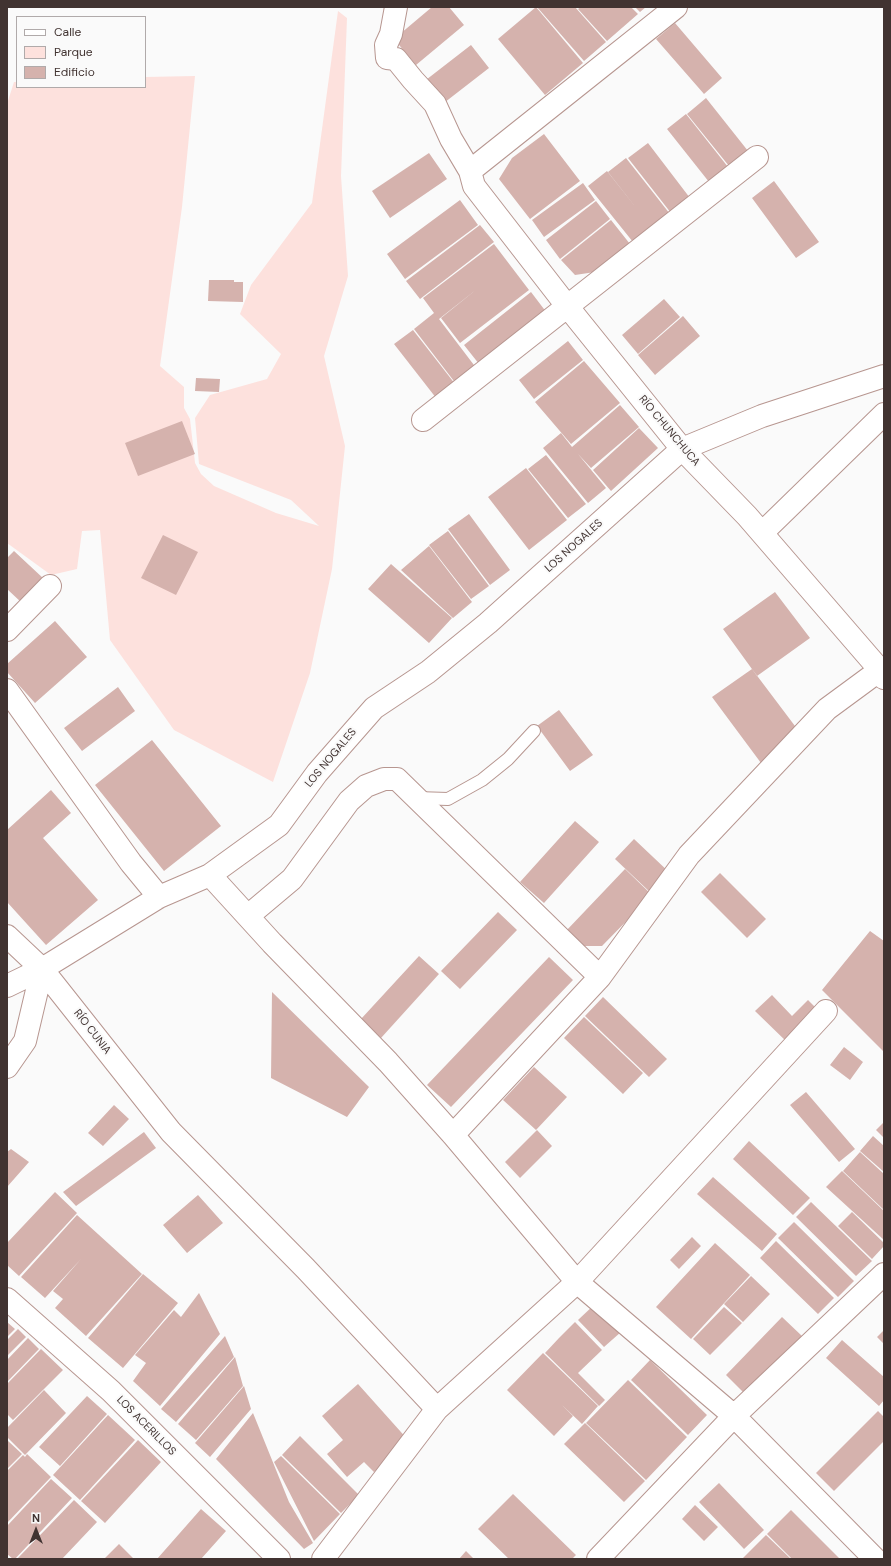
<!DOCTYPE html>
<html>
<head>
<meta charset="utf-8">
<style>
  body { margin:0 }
  #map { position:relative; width:891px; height:1566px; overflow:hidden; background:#fafafa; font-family:"DM Sans",sans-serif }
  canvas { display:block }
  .frame { position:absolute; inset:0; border:8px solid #413331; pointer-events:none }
  .legend { position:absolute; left:16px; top:16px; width:130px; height:72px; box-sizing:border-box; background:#fafafa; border:1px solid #b0aaaa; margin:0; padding:5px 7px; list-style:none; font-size:12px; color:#413331 }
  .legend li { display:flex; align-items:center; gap:8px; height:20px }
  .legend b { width:20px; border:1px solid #b0aaaa }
  .north { position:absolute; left:16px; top:1510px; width:40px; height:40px; -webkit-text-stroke:3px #fafafa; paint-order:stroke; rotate:0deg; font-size:11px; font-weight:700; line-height:16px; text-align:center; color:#413331 }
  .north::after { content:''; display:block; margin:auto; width:14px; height:18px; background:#413331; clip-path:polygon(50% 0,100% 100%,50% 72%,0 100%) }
</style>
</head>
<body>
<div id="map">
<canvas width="891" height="1566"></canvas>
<div class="frame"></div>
<ul class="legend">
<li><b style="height:5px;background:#fff"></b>Calle</li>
<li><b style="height:11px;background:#fde1dd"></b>Parque</li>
<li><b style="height:11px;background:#d5b2ad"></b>Edificio</li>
</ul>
<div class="north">N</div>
</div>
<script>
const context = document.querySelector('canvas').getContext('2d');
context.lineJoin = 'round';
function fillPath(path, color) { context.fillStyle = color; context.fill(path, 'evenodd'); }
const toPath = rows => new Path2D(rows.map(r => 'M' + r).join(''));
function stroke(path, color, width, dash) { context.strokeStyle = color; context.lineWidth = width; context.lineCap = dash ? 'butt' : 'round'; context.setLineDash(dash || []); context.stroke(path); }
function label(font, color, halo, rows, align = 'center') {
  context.font = font + ' "DM Sans",sans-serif'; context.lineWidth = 4; context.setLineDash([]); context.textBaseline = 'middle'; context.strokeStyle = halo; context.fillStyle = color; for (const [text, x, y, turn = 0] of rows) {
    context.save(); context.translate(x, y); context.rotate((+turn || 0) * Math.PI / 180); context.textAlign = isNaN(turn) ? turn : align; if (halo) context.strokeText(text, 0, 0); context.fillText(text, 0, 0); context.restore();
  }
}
fillPath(toPath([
  [338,11,347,18,341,176,348,276,324,356,345,446,332,569,310,673,273,782,174,730,110,640,100,530,82,531,77,569,51,575,7,543,7,104,14,82,17,82,17,87,145,87,145,77,195,76,182,207,160,366,184,387,184,408,190,419,195,463,201,474,214,486,276,513,319,526,291,500,199,464,195,418,210,395,267,379,281,354,240,314,251,285,312,203]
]), '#fde1dd');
fillPath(toPath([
  [432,7,449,7,464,25,416,65,394,39],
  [536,7,583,63,545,95,498,39],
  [537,7,575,7,606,42,584,61],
  [581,7,631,7,638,14,607,41,578,9],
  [635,7,646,7,640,12],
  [675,23,722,78,704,94,656,39],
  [471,45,489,68,440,106,422,83],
  [706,98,752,156,733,171,687,114],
  [686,114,732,172,713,187,667,129],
  [544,134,580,181,530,219,499,179,512,158],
  [648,143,690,198,671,213,628,158],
  [429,153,447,179,390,218,372,191],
  [626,158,670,214,633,242,588,186,607,171,641,214,608,172],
  [774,181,819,242,796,258,752,198],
  [583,183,595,200,544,237,532,220],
  [460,200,478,225,405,279,387,254],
  [596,201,610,219,560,259,546,240],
  [611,220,630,244,595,272,575,275,561,260],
  [480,225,494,242,420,299,406,281],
  [494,244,529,290,460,343,441,318,477,289,439,319,480,373,460,389,414,329,434,313,423,298],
  [209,280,234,280,234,282,243,282,243,302,208,301],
  [531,292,550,317,483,369,464,345],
  [664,299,680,317,638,354,622,335],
  [683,316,700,336,655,375,638,355],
  [413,330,459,389,440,403,394,344],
  [568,341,583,360,534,399,519,380],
  [584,361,620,403,571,444,535,402],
  [196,378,220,379,219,392,195,391],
  [620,405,639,427,591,468,578,454,606,488,588,503,543,448,561,433,572,447],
  [182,421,195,454,138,476,125,443],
  [639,428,658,448,611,491,593,470],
  [546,455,586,504,568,518,528,469],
  [526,468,567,520,529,550,488,497],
  [469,514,510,570,490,585,448,529],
  [448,531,489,586,471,599,429,545],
  [163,535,198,552,176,595,141,578],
  [429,546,472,602,453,618,401,570],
  [14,551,44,579,22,603,7,589,7,558],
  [391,564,452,618,429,643,368,589],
  [775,592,810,638,757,676,723,629],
  [55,621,87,657,35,703,7,672,7,664],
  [752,669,801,734,761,763,712,697],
  [118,687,135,711,82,751,64,728],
  [559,710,593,755,570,771,537,726],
  [152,740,221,826,164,871,95,785],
  [51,790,71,813,43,838,98,900,46,945,7,902,7,830],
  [575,821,599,842,544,903,520,882],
  [634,839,671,874,652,894,615,859],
  [625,869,652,895,602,946,580,946,565,932],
  [720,873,766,919,747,938,701,892],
  [498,912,517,930,460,989,441,971],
  [870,931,884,941,884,1052,822,990],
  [419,956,439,974,381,1038,361,1019],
  [549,957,573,980,451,1107,427,1085],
  [272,992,369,1087,347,1117,271,1078],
  [772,995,792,1016,808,1000,822,1014,790,1045,755,1011],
  [603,997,667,1059,649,1077,585,1016],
  [584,1017,643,1073,623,1094,564,1038],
  [844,1047,863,1062,850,1080,830,1065],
  [534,1067,567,1097,536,1130,503,1100],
  [806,1092,855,1149,839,1162,790,1105],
  [114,1105,129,1119,103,1146,88,1133],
  [884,1122,884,1138,876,1130],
  [537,1130,552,1146,520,1178,505,1162],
  [144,1132,156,1148,76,1206,63,1192],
  [873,1136,884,1146,884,1172,860,1151],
  [749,1141,810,1198,793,1215,733,1159],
  [11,1149,29,1162,7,1187,7,1152],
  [860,1152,884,1174,884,1210,843,1171],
  [842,1171,884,1211,884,1240,826,1187],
  [713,1177,777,1234,762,1251,697,1194],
  [55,1192,77,1213,19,1276,7,1265,7,1243],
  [198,1195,223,1223,187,1253,163,1225],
  [811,1202,872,1261,856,1276,796,1217],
  [852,1212,884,1243,884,1246,872,1259,838,1226],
  [77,1215,142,1274,86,1336,55,1308,63,1299,53,1291,81,1259,45,1298,21,1277],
  [794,1222,854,1281,838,1297,778,1238],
  [692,1237,701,1246,679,1269,670,1260],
  [776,1241,834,1298,818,1314,760,1258],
  [715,1243,750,1275,691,1339,656,1307],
  [143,1274,178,1303,123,1368,88,1338],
  [751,1276,770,1294,743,1322,724,1304],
  [199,1293,220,1334,160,1406,133,1381,146,1363,135,1355,174,1310,181,1317],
  [595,1304,621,1332,604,1347,578,1320],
  [724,1307,742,1323,710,1355,693,1339],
  [782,1317,802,1336,746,1395,726,1375],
  [7,1322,15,1329,7,1337],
  [575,1322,602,1350,578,1373,605,1400,599,1406,545,1353,559,1338,566,1344,559,1338],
  [18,1329,26,1337,7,1356,7,1340],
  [884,1330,884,1344,877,1337],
  [225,1336,234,1357,176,1422,161,1409],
  [28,1338,39,1349,7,1382,7,1360],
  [842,1340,884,1377,884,1400,879,1406,826,1358],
  [41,1349,63,1370,13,1420,7,1414,7,1384],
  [543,1353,598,1406,582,1424,562,1405,573,1416,554,1436,507,1390],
  [235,1357,243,1386,196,1440,178,1424],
  [650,1360,707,1415,688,1435,631,1380],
  [628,1380,687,1437,646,1480,586,1423],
  [358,1384,409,1441,374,1472,364,1462,347,1477,327,1454,343,1440,322,1416],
  [244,1386,251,1409,210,1457,195,1443],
  [44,1390,66,1413,25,1455,7,1437,7,1428],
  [87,1396,107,1414,60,1466,39,1447],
  [878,1411,884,1417,884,1441,834,1491,816,1473],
  [253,1413,289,1502,313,1543,304,1549,216,1459],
  [108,1415,135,1440,80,1500,53,1475],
  [585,1423,645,1481,624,1502,564,1444],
  [300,1436,359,1495,341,1513,282,1455],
  [7,1440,22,1454,7,1469],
  [138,1440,161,1462,105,1523,81,1501],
  [27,1454,51,1477,7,1523,7,1471,23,1455,25,1457],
  [281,1456,340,1514,314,1541,274,1462],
  [51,1479,72,1498,15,1559,13,1559,7,1554,7,1526],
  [719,1483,764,1530,744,1549,699,1502],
  [513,1494,576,1555,572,1559,509,1559,478,1529],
  [74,1500,97,1522,62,1559,17,1559],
  [695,1505,718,1527,704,1541,682,1519],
  [201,1509,226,1531,201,1559,157,1559],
  [791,1510,840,1559,792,1559,767,1534],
  [766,1535,791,1559,742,1559],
  [119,1544,134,1559,104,1559],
  [466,1551,474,1559,459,1559]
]), '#d5b2ad');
const lane = toPath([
  [417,798,448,799,482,780,508,759,534,731]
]);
const street = toPath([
  [396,7,391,34,386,45,387,58,396,59,413,80,435,104,451,139,470,171,474,186,567,306,682,449,747,516,880,670,884,678],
  [470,171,676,7],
  [423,420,757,157],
  [762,533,884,414],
  [7,630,50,586],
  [7,690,131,863,159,897],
  [210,875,272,943,388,1062,453,1135,577,1282,734,1416,875,1559],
  [248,916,292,879,349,801,366,786,384,779,397,779,600,977],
  [7,936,42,969,171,1132,306,1269,437,1409],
  [7,986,42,969],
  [7,1067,25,1041,42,969,159,897,210,875,279,825,317,773,374,708,428,672,488,623,682,449,762,416,884,376],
  [453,1135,600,977,689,855,827,709,880,670],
  [7,1299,111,1391,279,1559],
  [323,1559,437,1409,577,1282,826,1011],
  [598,1559,734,1416,884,1274]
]);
stroke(lane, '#b79690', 14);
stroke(street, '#b79690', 24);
stroke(lane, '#fff', 12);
stroke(street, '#fff', 22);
label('11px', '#413331', '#fafafa', [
  ["RÍO CHUNCHUCA",669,431,50],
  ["LOS NOGALES",574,546,-42],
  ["LOS NOGALES",331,758,-50],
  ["RÍO CUNIA",92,1032,52],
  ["LOS ACERILLOS",146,1426,45]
]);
</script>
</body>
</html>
